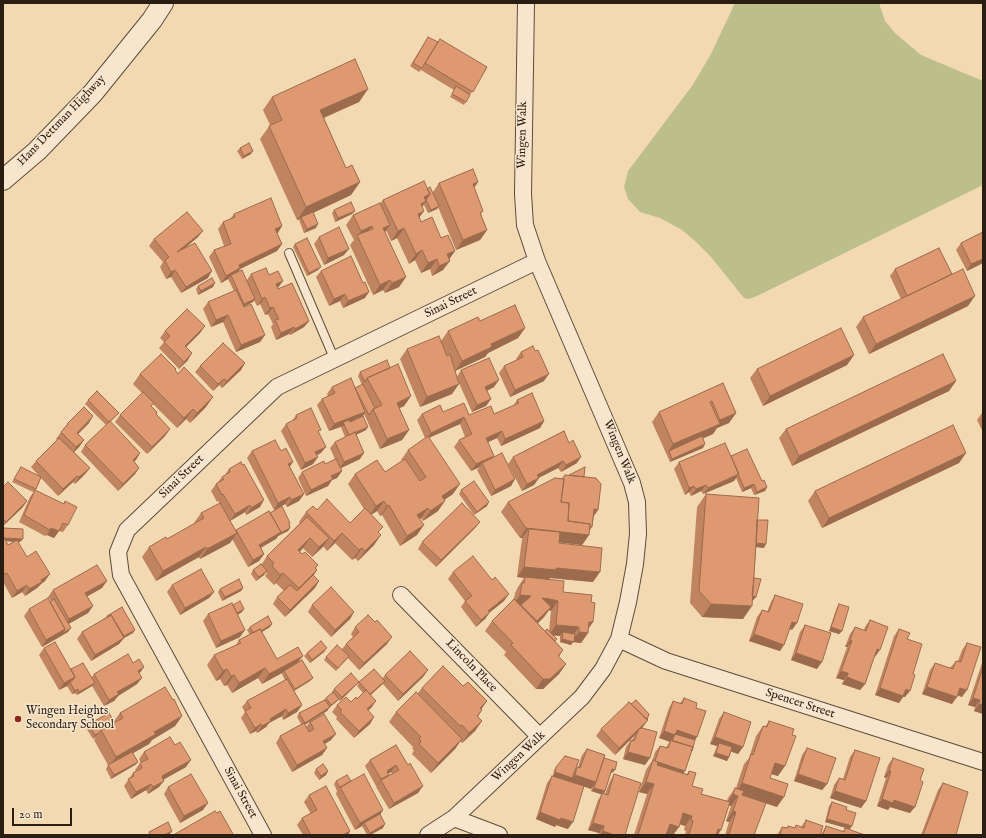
<!DOCTYPE html>
<html>
<head>
<meta charset="utf-8">
<style>
  body { margin:0 }
  #map { position:relative; width:986px; height:838px; overflow:hidden; background:#f3d9b2; font-family:"IM FELL English",serif }
  canvas { display:block }
  .frame { position:absolute; inset:0; border:4px solid #2a1e13; pointer-events:none }
  .scale { position:absolute; left:12px; top:808px; width:60px; height:18px; box-sizing:border-box; border:2px solid #2a1e13; border-top:0; padding-left:5px; font-size:12px; line-height:14px; white-space:nowrap; color:#2a1e13; -webkit-text-stroke:3px #f7e6cd; paint-order:stroke }
</style>
</head>
<body>
<div id="map">
<canvas width="986" height="838"></canvas>
<div class="frame"></div>
<div class="scale">20 m</div>
</div>
<script>
const context = document.querySelector('canvas').getContext('2d');
context.lineJoin = 'round';
function fillPath(path, color) { context.fillStyle = color; context.fill(path, 'evenodd'); }
const toPath = rows => new Path2D(rows.map(r => 'M' + r).join(''));
function stroke(path, color, width, dash) { context.strokeStyle = color; context.lineWidth = width; context.lineCap = dash ? 'butt' : 'round'; context.setLineDash(dash || []); context.stroke(path); }
function label(font, color, halo, rows, align = 'center') {
  context.font = font + ' "IM FELL English",serif'; context.lineWidth = 3; context.setLineDash([]); context.textBaseline = 'middle'; context.strokeStyle = halo; context.fillStyle = color; for (const [text, x, y, turn = 0] of rows) {
    context.save(); context.translate(x, y); context.rotate((+turn || 0) * Math.PI / 180); context.textAlign = isNaN(turn) ? turn : align; if (halo) context.strokeText(text, 0, 0); context.fillText(text, 0, 0); context.restore();
  }
}
fillPath(toPath([
  [735,3,879,3,885,21,895,33,921,55,983,81,983,185,757,296,749,299,744,298,711,257,695,241,682,230,660,218,640,212,628,199,624,187,628,171,692,86,711,54]
]), '#bdbf8a');
const service = toPath([
  [289,253,334,358]
]);
const minor = toPath([
  [401,595,540,737],
  [619,639,666,661,983,762],
  [454,818,499,835],
  [263,835,121,575,118,552,127,530,277,387,537,261],
  [428,835,454,818,582,697,603,669,619,639,628,602,635,564,638,534,637,502,632,483,537,261,525,225,523,194,526,3]
]);
const tertiary = toPath([
  [3,180,37,151,93,93,152,20,163,3]
]);
stroke(service, '#5c4d3b', 10);
stroke(minor, '#5c4d3b', 18);
stroke(tertiary, '#5c4d3b', 22);
stroke(service, '#f7e6cd', 8);
stroke(minor, '#f7e6cd', 16);
stroke(tertiary, '#f7e6cd', 20);
fillPath(toPath([
  [426,40,438,42,487,67,464,105,450,97,454,90,421,70,419,72,410,66],
  [368,89,359,102,324,118,346,168,360,182,351,195,313,213,316,228,304,233,299,220,300,219,297,220,260,139,270,125,263,110,272,97],
  [240,148,251,154,242,159,237,151],
  [478,182,474,188,483,211,481,214,487,230,480,240,456,250,438,207,437,209,428,213,424,205,422,207,419,217,421,222,441,238,455,251,449,259,443,270,432,276,430,269,421,273,415,260,409,264,397,238,391,241,386,230,385,232,406,277,399,287,385,293,383,290,373,295,350,245,354,240,346,225,353,215,380,204,383,200,427,189,433,192,439,183],
  [334,210,352,214,335,222,332,213],
  [234,214,282,226,277,233,282,244,277,251,240,269,237,273,247,280,251,274,269,275,278,288,309,321,304,327,290,335,289,334,276,340,271,327,273,324,268,314,265,315,260,304,257,306,254,300,253,302,244,306,265,335,260,342,236,352,223,322,211,327,203,309,208,302,234,291,228,279,221,283,209,257,214,250,224,246,218,229,223,222,230,219],
  [983,232,983,263,967,271,956,250,961,243],
  [198,237,186,247,208,278,181,293,171,277,166,279,160,267,163,262,149,246,154,239],
  [319,237,344,255,324,265,314,244],
  [295,244,318,270,307,276,293,247],
  [895,269,952,274,968,306,869,354,856,327,863,317,901,299,890,276],
  [321,271,365,298,343,308,340,301,329,306,316,277],
  [198,286,213,287,198,295,196,289],
  [480,321,525,328,518,338,488,353,485,357,455,371,457,377,461,370,494,387,487,391,491,399,486,406,472,412,458,381,452,394,420,407,400,359,407,349,441,341,448,331],
  [205,326,200,333,186,347,188,360,179,369,159,348,164,342,160,338,165,331],
  [535,351,544,381,510,397,499,373,504,366,517,360,516,359,521,352],
  [854,355,847,365,763,406,750,378,757,369],
  [245,363,241,370,222,388,219,385,213,391,195,372,200,366],
  [390,368,411,396,404,406,399,408,409,430,402,440,380,449,364,414,363,416,366,430,356,435,360,459,341,468,342,471,337,478,332,480,328,486,306,496,298,478,302,472,325,464,335,459,330,448,335,442,345,437,341,427,329,431,317,405,322,399,328,396,327,394,332,387,355,388,362,385,358,376,360,372],
  [175,371,206,407,190,423,186,419,177,428,153,404,151,406,157,412,156,414,170,429,165,436,147,454,115,422,120,415,142,393,133,384,140,374],
  [956,381,949,391,792,466,779,438,786,429],
  [723,383,736,413,729,423,717,428,713,434,703,438,703,448,670,462,652,422,659,412],
  [88,400,116,416,110,422,140,453,134,462,139,468,135,474,118,491,81,452,85,445,106,425,85,404],
  [517,400,544,421,540,428,501,446,497,438,488,442,493,458,515,479,511,486,491,496,477,470,480,467,471,471,454,447,459,440,465,437,460,424,429,438,453,494,444,500,438,511,423,521,421,518,420,519,417,535,400,546,382,515,380,516,377,511,371,515,379,533,374,545,358,561,355,558,352,560,335,543,327,551,323,546,312,557,303,548,300,552,302,554,318,565,316,568,317,570,314,575,315,588,285,617,273,604,277,597,284,591,276,583,274,585,265,576,267,573,266,572,264,575,256,581,251,574,253,570,262,564,267,556,300,523,299,522,306,512,317,510,350,523,364,509,348,484,355,474,385,472,402,461,401,460,408,450,425,438,417,420,422,414,443,412,469,415,494,414,513,406],
  [982,413,983,413,983,432,977,420],
  [296,415,319,433,321,453,317,455,318,457,313,464,301,470,281,431,286,424,292,421],
  [89,423,78,434,84,440,79,447,74,452,90,468,85,474,75,484,73,482,58,496,41,478,36,489,33,492,12,482,21,467,39,476,31,467,36,461,57,440,56,439,67,424],
  [564,431,577,463,561,472,558,468,539,478,534,485,522,491,508,464,513,457],
  [252,451,290,467,304,494,299,501,287,507,285,504,274,510,247,458],
  [966,453,959,463,822,528,808,501,815,491],
  [731,456,762,481,767,487,765,491,754,495,751,488,742,492,736,478,734,481,703,494,701,491,691,496,689,492,685,495,674,469,679,462],
  [229,469,260,507,246,515,245,512,230,521,236,531,236,530,270,513,290,523,289,525,290,528,288,531,278,536,276,539,261,548,264,554,259,561,248,567,232,539,230,543,200,559,199,557,156,581,142,557,149,547,167,539,195,524,194,523,201,513,220,503,218,501,217,502,211,491,216,484,218,482,222,477,225,475],
  [584,477,598,510,594,516,592,527,589,532,589,535,582,545,559,542,559,543,593,582,550,578,549,579,563,592,591,602,593,622,588,629,588,633,581,643,573,642,571,645,560,642,560,636,553,635,557,639,555,641,563,650,559,657,566,664,559,674,543,689,536,689,504,655,506,652,485,631,492,621,514,599,515,593,518,587,524,578,517,577,522,539,522,538,520,538,501,512,508,502,562,479],
  [549,610,551,611,549,631,545,631,538,623,544,617],
  [3,487,27,501,22,508,3,526],
  [35,490,63,504,65,501,68,525,63,532,59,531,54,538,47,535,45,536,19,522,30,497],
  [461,490,487,506,474,515,459,494],
  [706,494,757,520,764,548,756,547,754,578,756,597,753,600,752,600,743,619,702,617,690,603,697,507],
  [480,522,475,528,436,567,418,549,422,542],
  [3,528,20,542,18,542,27,557,45,581,41,584,37,588,25,596,22,592,12,598,3,582],
  [6,541,14,542,8,545],
  [453,572,504,601,490,612,485,619,476,627,461,607,465,601,448,579],
  [172,585,214,592,209,598,180,615,167,592],
  [102,588,87,596,93,606,88,613,68,624,68,632,42,647,24,616,29,609,51,601,48,597,53,590],
  [243,588,241,591,222,601,218,592,220,589],
  [775,595,792,630,790,629,780,651,749,641,757,617,762,610,767,612,771,602],
  [839,604,842,631,839,634,829,631,837,607],
  [233,605,242,612,238,615,240,637,216,648,203,621,208,614],
  [312,605,354,612,350,619,331,637,308,612],
  [107,616,133,633,124,638,119,644,91,661,77,639,82,632,105,618],
  [870,620,875,657,874,657,865,684,860,690,842,684,844,680,836,678,847,647,845,647,850,634,855,627,864,630,865,627],
  [805,625,817,669,791,660,800,632],
  [250,627,270,627,262,632,277,659,298,663,310,681,294,691,302,705,297,712,283,720,282,716,269,723,266,727,257,733,256,731,250,734,241,718,245,712,242,707,247,701,285,680,282,674,282,673,262,684,258,678,232,693,227,685,224,686,220,679,216,681,207,665,214,655,236,645,239,640,250,635,247,630],
  [355,627,387,644,359,670,348,658,336,671,324,660,326,657,342,649,346,644,353,637,351,634],
  [899,629,907,639,913,674,905,697,903,697,899,703,875,695,894,636],
  [967,643,962,697,957,695,952,704,922,694,930,670,935,663,950,668,956,661,958,661,962,650],
  [44,648,71,669,92,677,94,674,133,663,144,667,139,674,137,684,118,696,114,701,104,706,92,686,77,695,75,693,72,694,67,686,59,690,39,655],
  [324,652,310,663,304,656,307,653],
  [983,660,983,714,974,711,975,707,968,705],
  [428,670,423,677,398,701,383,684,371,695,372,707,368,711,374,717,370,724,354,738,336,719,337,717,332,712,337,705,351,702,357,699,363,693,357,686,359,682,383,678,385,675],
  [359,682,340,701,338,699,336,702,330,707,327,711,305,725,306,727,310,722,331,740,325,744,327,748,322,755,292,772,276,743,280,736,301,724,297,717,299,713,324,700,326,698,332,693,332,692,334,689],
  [463,686,487,701,481,709,482,710,478,717,482,721,475,731,462,743,460,741,455,749,431,773,412,754,414,750,412,749,413,747,389,722,396,712,417,694,422,688],
  [684,698,696,708,695,740,685,771,683,773,687,774,689,771,692,786,701,794,727,801,728,798,735,788,736,788,744,764,749,758,756,736,763,726,765,727,769,721,778,776,771,774,770,778,777,807,765,803,754,835,725,835,729,822,726,821,731,806,729,805,718,835,685,835,686,831,684,830,685,826,680,824,679,827,673,835,634,835,647,794,639,792,646,770,652,761,655,752,660,746,666,748,670,741,659,738,669,708,673,701,680,703],
  [631,704,642,728,645,765,623,759,626,747,631,740,632,740,635,735,615,755,596,736,601,729],
  [724,712,743,747,738,754,731,751,729,757,727,761,713,756,717,746,710,744,719,719],
  [120,713,182,716,175,726,152,740,149,744,133,753,138,762,135,765,111,779,106,769,108,765,94,740,96,736,93,739,86,728,89,724,114,721],
  [396,745,418,793,389,809,376,787,378,785,376,786,365,766,370,760],
  [391,772,392,774,388,776,388,774],
  [807,748,827,784,822,790,794,781,802,755],
  [587,749,604,758,612,773,611,773,604,794,605,794,610,781,614,774,625,835,599,835,599,833,588,830,598,800,602,794,591,791,593,785,591,789,584,786,568,829,556,825,555,827,536,819,547,783,552,776,579,785,553,776,554,770,565,756,575,771,577,767,578,767,582,755],
  [855,750,866,801,861,808,830,798,834,785,839,778,843,779,850,757],
  [144,752,186,767,163,780,159,787,148,794,146,790,131,799,124,786,133,773,136,771,135,770,140,763,141,763,139,759],
  [893,758,910,813,890,807,888,810,877,806,886,778,884,777,888,765],
  [316,769,328,771,326,775,319,780,314,773],
  [336,781,351,781,380,815,383,828,370,835,367,835,362,826,355,830,336,794,337,791,334,784],
  [943,783,956,835,921,835,938,790],
  [168,787,203,810,180,823,164,794],
  [309,795,350,831,348,835,303,835,297,825,302,818,311,814,304,802],
  [832,802,846,810,850,829,825,822,829,806],
  [806,820,821,834,826,826,843,831,845,828,865,835,777,835,782,827,786,828,788,826,794,828,796,825,801,827]
]), '#c08460');
fillPath(toPath([
  [368,89,359,102,311,123,320,110],
  [253,151,251,154,242,159,244,156],
  [360,182,351,195,302,218,301,217,300,219,297,220,306,207],
  [478,182,471,192,473,184],
  [430,194,426,201,419,211,414,214,424,197],
  [439,206,437,209,428,213,431,210],
  [355,211,352,214,335,222,338,218],
  [424,211,417,221,418,214],
  [318,224,316,228,304,233,307,229],
  [390,225,383,235,383,228],
  [282,226,278,233,270,236,275,229],
  [372,226,365,236,358,236,361,231],
  [404,228,397,238,391,241,398,231],
  [487,230,480,240,456,250,463,240],
  [203,231,198,237,172,259,177,252],
  [282,244,277,251,240,269,236,275,231,275,228,279,221,283,226,276,239,265],
  [349,249,344,255,324,265,328,258],
  [422,250,415,260,409,264,416,254],
  [455,251,448,261,447,254],
  [437,259,430,269,421,273,428,263],
  [983,259,983,263,967,271,971,264],
  [450,261,443,270,432,276,439,266],
  [321,267,318,270,307,276,309,273],
  [175,270,171,277,166,279,171,272],
  [212,271,208,278,181,293,186,287],
  [406,277,399,287,385,293,392,283],
  [390,280,383,290,373,295,380,285],
  [283,281,278,288,276,284],
  [215,283,213,287,198,295,201,291],
  [369,292,365,298,343,308,348,301],
  [345,294,340,301,329,306,334,299],
  [975,296,968,306,869,354,876,344],
  [265,297,260,304,257,306,262,299],
  [255,299,253,302,241,308,244,304],
  [273,307,268,314,265,315,270,308],
  [228,315,223,322,211,327,216,320],
  [309,321,304,327,290,335,295,329],
  [205,326,200,333,180,353,185,346],
  [294,327,289,334,276,340,281,333],
  [525,328,518,338,488,353,485,357,455,371,462,361,491,344],
  [265,335,260,342,236,352,241,345],
  [192,353,188,360,179,369,184,362],
  [854,355,847,365,763,406,770,396],
  [245,363,241,370,222,388,227,381],
  [549,374,544,381,510,397,515,390],
  [224,379,219,385,213,391,218,384],
  [499,380,494,387,480,394,485,387],
  [956,381,949,391,792,466,799,456],
  [459,384,452,394,420,407,427,397],
  [411,396,404,406,390,413,397,403],
  [213,397,206,407,190,423,197,413],
  [491,399,486,406,472,412,477,405],
  [193,409,186,419,177,428,184,418],
  [365,412,361,419,329,431,334,424],
  [736,413,729,423,717,428,713,434,670,453,669,451,667,454,673,444,716,426,720,420],
  [93,416,89,423,72,440,77,433],
  [464,417,460,424,426,439,431,433],
  [544,421,540,428,501,446,505,439],
  [368,427,366,430,347,439,349,436],
  [170,429,165,436,147,454,152,447],
  [409,430,402,440,380,449,387,439],
  [502,431,497,438,482,445,486,438],
  [84,440,79,447,72,454,76,447],
  [705,444,703,448,670,462,672,459],
  [326,447,321,453,310,458,315,452],
  [140,453,136,460,128,467,133,460],
  [364,453,360,459,339,469,344,462],
  [966,453,959,463,822,528,829,518],
  [494,456,489,463,482,463,480,467,471,471,476,464],
  [318,457,313,464,301,470,305,463],
  [581,457,577,463,561,472,566,465],
  [563,461,558,468,532,481,537,475],
  [293,462,289,468,288,464],
  [90,468,85,474,75,484,79,477],
  [139,468,135,474,118,491,123,484],
  [342,471,337,478,332,480,328,486,306,496,311,490,331,476],
  [739,474,734,481,703,494,708,488],
  [77,476,73,482,58,496,63,489],
  [539,478,534,485,522,491,527,484],
  [515,479,511,486,491,496,495,490],
  [460,484,453,494,435,506,442,496],
  [754,484,751,488,742,492,744,488],
  [706,485,701,491,691,496,696,489],
  [694,486,689,492,685,495,689,488],
  [767,487,765,491,754,495,757,492],
  [304,494,299,501,287,507,291,500],
  [290,497,285,504,274,510,278,503],
  [264,500,260,507,246,515,251,508],
  [27,501,22,508,3,526,6,522],
  [384,501,377,511,369,516,376,506],
  [445,501,438,511,423,521,430,511],
  [489,502,487,506,474,515,477,512],
  [250,505,245,512,230,521,235,514],
  [389,505,382,515,380,516,387,506],
  [428,508,421,518,410,525,417,515],
  [594,509,598,510,593,517],
  [480,522,475,528,436,567,441,560],
  [424,525,417,535,400,546,407,536],
  [51,528,59,531,54,538,47,535],
  [290,528,288,531,278,536,281,533],
  [526,528,589,535,582,545,528,539,529,529,522,538,520,538],
  [281,532,276,539,254,551,259,545],
  [237,533,230,543,200,559,207,549],
  [342,533,335,543,327,551,334,541],
  [381,535,374,545,358,561,365,551],
  [3,538,23,539,20,542,3,541],
  [310,538,303,548,291,560,298,550],
  [329,538,322,548,312,557,319,547],
  [750,543,766,544,764,548,748,546],
  [206,547,199,557,156,581,163,571],
  [362,548,355,558,352,560,359,550],
  [264,554,259,561,248,567,253,560],
  [524,567,556,568,600,572,593,582,550,578,549,580,517,577],
  [317,570,310,580,292,598,299,588],
  [267,571,264,575,256,581,259,577],
  [283,573,276,583,274,585,280,575],
  [50,574,45,581,41,584,37,588,25,596,29,589,41,580],
  [107,581,102,588,81,600,85,593],
  [319,581,315,588,285,617,290,610],
  [27,585,22,592,12,598,17,591],
  [243,588,241,591,222,601,225,597],
  [214,592,209,598,180,615,185,608],
  [509,594,504,601,484,617,488,611],
  [520,595,531,596,521,606,513,605],
  [746,595,756,597,753,600,744,599],
  [542,598,550,599,558,601,551,611,549,610,544,617,530,631,537,621],
  [711,604,752,606,743,619,702,617],
  [93,606,88,613,65,626,69,619],
  [244,609,242,612,233,617,235,614],
  [354,612,350,619,331,637,335,630],
  [490,612,485,619,476,627,481,620],
  [589,622,593,622,586,632],
  [792,622,797,623,792,630,788,628],
  [272,624,270,627,252,638,254,635],
  [556,625,579,627,572,637,563,632,560,636,549,635],
  [831,627,842,631,839,634,829,631],
  [71,628,68,632,42,647,46,640,65,629],
  [135,630,133,633,124,638,119,644,91,661,95,655],
  [245,630,240,637,216,648,221,641],
  [579,632,588,633,581,643,573,642,571,645,560,642,562,639,572,641],
  [754,634,784,645,780,651,749,641],
  [392,637,387,644,359,670,364,663],
  [850,640,852,641,847,647,845,647],
  [327,648,324,652,310,663,312,660],
  [877,649,880,650,875,657,872,656],
  [796,653,822,662,817,669,791,660],
  [303,656,296,665,284,671,282,673,262,684,269,674],
  [566,664,559,674,543,689,536,689,543,679],
  [144,667,139,674,138,671],
  [265,668,258,678,232,693,239,683],
  [227,669,220,679,216,681,223,671],
  [428,670,423,677,398,701,403,694],
  [841,671,848,673,844,680,836,678],
  [234,675,227,685,224,686,231,676],
  [75,677,71,684,70,682,67,686,59,690,64,683],
  [847,677,865,684,860,690,842,684],
  [142,678,137,684,118,696,114,701,104,706,109,700,117,692],
  [313,678,310,681,292,692,295,689],
  [385,681,382,684,368,697,370,694],
  [359,682,340,701,342,697],
  [95,683,92,686,77,695,79,692],
  [927,687,957,697,952,704,922,694],
  [880,688,906,689,910,691,905,697,903,697,899,703,875,695],
  [960,688,967,690,962,697,955,694],
  [78,689,75,693,72,694,75,691],
  [973,698,980,700,975,707,968,705],
  [339,699,336,702,329,708,327,711,302,726,305,723,329,708,331,705],
  [376,701,372,707,362,716,367,709],
  [487,701,480,711,480,708],
  [979,704,983,705,983,714,974,711],
  [302,705,297,712,283,720,288,713],
  [286,709,282,716,269,723,266,727,257,733,262,726,270,719],
  [182,716,175,726,152,740,149,744,109,767,116,757,154,732],
  [374,717,370,724,354,738,359,731],
  [648,720,643,727,638,732,639,729,635,735,615,755,619,748],
  [482,721,475,731,462,743,469,733],
  [261,724,256,731,250,734,255,728],
  [677,730,697,737,693,744,673,738,670,742,659,738,664,731],
  [99,733,93,739,95,735],
  [336,734,331,740,318,748,323,741],
  [715,737,743,747,738,754,718,747,719,743,717,746,710,744],
  [462,739,455,749,431,773,438,763],
  [327,748,322,755,292,772,297,765],
  [628,752,650,758,645,765,623,759],
  [716,753,729,757,727,761,713,756],
  [191,760,186,767,157,783,162,776],
  [655,761,685,771,680,778,650,768],
  [138,762,135,765,111,779,114,775],
  [775,763,785,766,778,776,768,773],
  [396,765,391,772,382,778,387,771],
  [612,769,615,770,612,773,610,773],
  [328,771,326,775,319,780,321,776],
  [889,771,891,771,886,778,884,777],
  [555,772,572,778,575,775,596,782,591,789,553,776],
  [798,774,827,784,822,790,794,781],
  [389,775,384,782,381,780,378,785,376,786,381,779],
  [164,781,159,787,148,794,153,787],
  [646,782,654,784,647,794,639,792],
  [742,783,784,797,777,807,735,793],
  [151,784,146,790,131,799,136,792],
  [423,786,418,793,389,809,394,803],
  [594,788,605,791,603,795,591,791],
  [835,791,866,801,861,808,830,798],
  [733,794,738,796,731,806,726,804],
  [882,799,894,800,915,807,910,813,890,807,888,810,877,806],
  [208,803,203,810,180,823,184,816],
  [383,810,379,817,364,823,362,826,355,830,360,823],
  [733,811,736,812,729,822,726,821],
  [540,812,561,818,573,822,568,829,556,825,555,827,536,819],
  [683,813,692,816,685,826,676,823],
  [827,819,852,826,850,829,825,822],
  [593,823,604,826,599,833,588,830],
  [385,824,383,828,370,835,369,835,370,833],
  [670,824,679,827,673,835,666,835],
  [718,829,721,830,718,835,714,835],
  [172,831,170,834,168,835,164,835],
  [350,831,348,835,343,835],
  [603,831,615,835,600,835]
]), '#9c6b4e');
const building = toPath([
  [428,37,438,42,422,68,413,63,428,37],
  [440,39,487,67,473,92,425,63,440,39],
  [355,59,368,89,320,110,346,168,352,165,360,182,306,207,269,126,282,120,272,97,355,59],
  [456,86,470,95,466,102,452,94,456,86],
  [249,143,253,151,244,156,240,148,249,143],
  [473,169,478,182,473,184,483,211,480,213,487,230,463,240,439,183,473,169],
  [424,181,430,194,424,197,426,201,421,204,424,211,418,214,421,222,432,217,441,238,448,235,455,251,447,254,450,261,439,266,437,259,428,263,422,250,416,254,404,228,398,231,383,200,424,181],
  [430,187,439,206,431,210,426,200,430,194,427,189,430,187],
  [271,198,282,226,275,229,282,244,239,265,240,268,226,276,214,250,231,244,223,222,235,217,234,214,271,198],
  [351,202,355,211,338,218,334,210,351,202],
  [380,203,390,225,383,228,406,277,392,283,390,280,380,285,357,235,373,229,372,226,361,231,353,215,380,203],
  [187,212,203,231,177,252,195,243,212,271,186,287,175,270,171,272,165,261,169,257,154,239,187,212],
  [313,212,318,224,307,229,301,217,313,212],
  [339,227,349,249,328,258,319,237,339,227],
  [983,232,983,259,971,264,961,243,983,232],
  [307,238,321,267,309,273,295,244,307,238],
  [939,248,952,274,907,296,895,269,939,248],
  [351,256,363,283,365,282,369,292,348,301,345,294,334,299,321,271,351,256],
  [266,268,269,275,278,271,283,281,276,284,278,289,292,283,309,321,295,329,294,327,281,333,275,320,279,319,273,307,270,308,265,297,262,299,251,274,266,268],
  [963,269,975,296,876,344,863,317,963,269],
  [242,270,255,299,244,304,231,275,242,270],
  [212,278,215,283,201,291,198,286,212,278],
  [236,290,244,307,251,304,265,335,241,345,228,315,216,320,208,302,236,290],
  [515,305,525,328,491,344,492,347,462,361,448,331,478,317,480,321,515,305],
  [187,309,205,326,185,346,192,353,184,362,164,342,170,336,165,331,187,309],
  [841,328,854,355,770,396,757,369,841,328],
  [439,336,447,356,450,354,459,384,427,397,407,349,439,336],
  [223,343,245,363,227,381,224,379,218,384,200,366,223,343],
  [533,346,535,351,538,350,549,374,515,390,504,366,523,357,521,352,533,346],
  [161,354,176,369,175,370,178,374,184,367,213,397,197,413,193,409,184,418,140,374,161,354],
  [943,354,956,381,799,456,786,429,943,354],
  [489,358,499,380,485,387,491,399,477,405,461,370,489,358],
  [387,360,390,368,367,378,365,382,360,372,387,360],
  [398,364,411,396,397,403,409,430,387,439,373,409,382,405,367,378,398,364],
  [351,378,365,412,334,424,322,399,335,393,332,387,351,378],
  [723,383,736,413,720,420,712,401,710,402,720,424,673,444,659,412,723,383],
  [363,384,375,408,373,409,369,415,355,388,363,384],
  [97,391,119,413,109,422,88,400,97,391],
  [143,392,154,403,151,406,157,412,156,414,170,429,152,447,120,415,143,392],
  [532,393,544,421,505,439,502,431,486,438,494,456,476,464,459,440,472,434,464,417,431,433,422,414,440,405,443,412,464,403,469,415,491,406,494,414,519,403,517,400,532,393],
  [84,407,93,416,77,433,84,440,76,447,61,432,68,424,67,424,84,407],
  [311,408,321,430,318,431,326,447,315,452,318,457,305,463,286,424,297,418,296,415,311,408],
  [363,416,368,427,349,435,343,422,349,420,350,422,363,416],
  [110,421,140,453,133,460,139,468,123,484,85,445,110,421],
  [953,425,966,453,829,518,815,491,953,425],
  [564,431,569,443,573,440,581,457,566,465,563,461,537,475,539,478,527,484,513,457,564,431],
  [355,432,364,453,344,462,335,442,355,432],
  [428,436,460,484,442,496,445,501,430,511,428,508,417,515,424,525,407,536,389,505,387,506,384,501,376,506,355,474,377,460,385,472,405,459,420,481,426,477,408,450,428,436],
  [702,436,705,444,672,459,669,451,702,436],
  [59,438,90,468,79,477,77,476,63,489,36,461,59,438],
  [275,440,281,451,286,448,293,462,288,464,304,494,291,500,290,497,278,503,252,451,275,440],
  [725,443,739,474,708,488,706,485,696,489,694,486,689,488,679,462,725,443],
  [747,449,762,481,764,480,767,487,757,492,754,484,744,488,731,456,747,449],
  [502,453,515,479,495,490,482,463,502,453],
  [336,459,342,471,331,476,333,479,311,490,302,472,324,461,325,464,336,459],
  [241,462,242,465,244,464,264,500,251,508,250,505,235,514,223,494,222,495,216,484,224,479,222,477,230,472,229,469,241,462],
  [21,467,41,477,36,489,14,479,21,467],
  [585,467,584,477,569,475,585,467],
  [565,475,596,478,601,484,598,510,594,509,592,527,590,527,590,524,568,521,569,503,561,502,564,479,562,479,565,475],
  [555,478,564,479,561,502,569,503,568,521,590,524,589,535,526,528,508,502,555,478],
  [474,481,489,502,477,512,461,490,474,481],
  [8,482,27,501,6,522,3,519,3,487,8,482],
  [35,490,64,504,65,501,77,507,68,525,63,523,59,531,51,528,50,530,24,515,35,490],
  [706,494,759,498,752,606,711,604,699,591,706,494],
  [327,499,350,523,365,508,383,527,378,532,381,535,365,551,362,548,359,550,342,533,334,541,306,512,313,506,317,510,327,499],
  [220,503,237,533,207,549,206,547,163,571,149,547,166,537,167,539,204,518,201,513,220,503],
  [462,503,480,522,441,560,422,542,462,503],
  [282,506,290,523,289,524,290,528,281,533,281,532,270,513,282,506],
  [269,511,281,532,259,545,264,554,253,560,236,530,269,511],
  [307,517,329,538,319,547,310,538,298,550,302,554,305,552,318,565,315,568,317,570,299,588,283,573,280,575,272,566,274,563,267,556,307,517],
  [757,520,768,520,766,544,756,543,757,520],
  [3,528,23,529,23,539,3,538,3,528],
  [529,529,560,532,559,543,602,548,600,572,556,568,556,570,524,567,529,529],
  [5,539,8,545,17,540,27,557,36,551,50,574,41,580,42,582,29,589,27,585,17,591,7,573,5,574,3,572,3,540,5,539],
  [473,556,492,580,495,577,509,594,488,611,490,612,481,620,465,601,472,596,453,572,473,556],
  [261,564,267,571,259,577,253,570,261,564],
  [97,565,107,581,85,593,93,606,69,619,53,590,97,565],
  [201,569,214,592,185,608,172,585,201,569],
  [313,575,319,581,290,610,277,597,290,585,297,591,313,575],
  [525,577,564,581,563,592,592,595,591,602,595,603,593,622,589,622,588,633,579,632,579,627,556,625,558,601,550,599,542,598,551,607,537,621,521,605,531,596,520,595,522,583,524,583,525,577],
  [754,578,761,579,756,597,752,596,754,578],
  [239,579,243,588,225,597,220,589,239,579],
  [331,587,354,612,335,630,312,605,331,587],
  [775,595,803,604,797,623,792,622,784,645,754,634,762,610,769,612,775,595],
  [48,598,65,629,46,640,29,609,48,598],
  [54,599,71,628,63,633,65,629,50,602,54,599],
  [514,599,563,650,558,656,566,664,550,679,543,679,511,645,513,643,492,621,514,599],
  [240,601,244,609,237,613,233,605,240,601],
  [232,603,245,630,221,641,208,614,232,603],
  [839,604,849,607,842,631,831,627,839,604],
  [122,607,135,630,124,636,111,615,108,617,107,616,122,607],
  [111,615,124,638,95,655,82,632,111,615],
  [368,615,375,622,377,620,392,637,364,663,346,644,359,632,355,627,368,615],
  [268,616,272,624,261,631,260,629,253,633,250,627,268,616],
  [870,620,888,627,880,650,877,649,865,684,847,677,848,673,841,671,852,641,850,640,855,627,866,631,870,620],
  [805,625,831,633,822,662,796,653,805,625],
  [260,629,277,659,298,647,303,656,269,674,265,668,239,683,234,675,231,676,227,669,223,671,214,655,241,643,239,640,260,629],
  [547,629,557,639,555,641,545,631,547,629],
  [899,629,910,633,907,639,922,644,913,674,915,675,910,691,906,689,903,696,880,688,899,629],
  [563,632,575,634,574,642,562,639,563,632],
  [321,641,327,648,312,660,307,653,321,641],
  [55,642,75,677,64,683,44,648,55,642],
  [967,643,981,647,967,690,960,688,957,697,927,687,935,663,953,669,956,661,961,662,967,643],
  [337,645,349,656,338,668,326,657,337,645],
  [410,651,428,670,403,694,385,675,410,651],
  [128,654,133,663,139,659,144,667,138,671,142,678,117,692,119,694,109,700,94,674,128,654],
  [302,660,313,678,295,689,284,671,302,660],
  [83,663,95,683,79,692,78,689,75,691,70,682,73,680,75,677,71,669,83,663],
  [443,666,463,686,468,682,487,701,480,708,482,710,477,716,482,721,469,733,462,725,460,726,422,688,443,666],
  [983,667,983,705,979,704,980,700,973,698,983,667],
  [374,669,385,681,370,694,359,682,374,669],
  [351,673,359,682,342,697,334,689,351,673],
  [287,679,302,705,288,713,286,709,270,719,271,721,262,726,261,724,255,728,245,711,251,708,247,701,287,679],
  [165,687,173,700,174,699,182,716,154,732,156,734,116,757,101,730,123,718,120,713,165,687],
  [366,690,376,701,367,709,374,717,359,731,340,712,342,710,337,705,346,697,351,702,356,697,357,699,366,690],
  [333,692,339,699,331,705,326,698,333,692],
  [416,692,462,739,438,763,419,744,421,741,419,739,421,737,396,712,416,692],
  [684,698,697,703,696,708,706,711,697,737,677,730,675,735,664,731,673,701,682,704,684,698],
  [325,700,330,707,305,723,299,713,325,700],
  [636,700,649,714,647,720,631,704,636,700],
  [629,702,648,720,619,748,601,729,629,702],
  [724,712,751,722,743,747,715,737,724,712],
  [109,713,114,722,101,730,99,733,95,735,89,724,109,713],
  [324,714,336,734,323,741,327,748,297,765,280,736,304,723,309,732,314,729,310,722,324,714],
  [769,721,794,729,792,735,796,736,785,766,775,763,770,778,788,784,784,797,742,783,751,754,753,755,763,726,767,727,769,721],
  [642,728,657,732,650,758,628,752,631,740,634,741,639,729,642,728],
  [675,734,695,740,692,751,691,751,693,747,672,741,675,734],
  [170,737,175,745,180,742,191,760,162,776,164,781,153,787,151,784,136,792,128,779,134,776,133,773,142,768,140,763,148,759,144,752,170,737],
  [671,740,693,747,685,771,655,761,660,746,668,748,671,740],
  [719,743,732,747,729,757,716,753,719,743],
  [396,745,408,765,410,763,423,786,394,803,381,780,399,770,396,765,387,771,389,775,381,779,370,760,396,745],
  [807,748,836,758,827,784,798,774,807,748],
  [587,749,605,755,596,782,575,775,577,767,580,768,587,749],
  [855,750,880,758,866,801,835,791,839,778,845,780,855,750],
  [132,752,138,762,114,775,108,765,132,752],
  [565,756,579,760,572,778,555,772,556,767,565,756],
  [604,758,617,762,615,770,612,769,605,791,594,788,604,758],
  [893,758,924,769,920,780,923,782,915,807,894,800,893,803,882,799,891,771,889,771,893,758],
  [653,760,658,762,657,765,688,775,689,771,696,773,692,786,703,789,701,794,730,802,721,830,718,829,716,835,689,835,693,821,691,820,692,816,683,813,679,827,670,824,666,835,638,835,654,784,646,782,653,760],
  [323,764,328,771,321,776,316,769,323,764],
  [191,774,208,803,184,816,168,787,191,774],
  [364,774,383,810,360,823,340,787,364,774],
  [614,774,641,783,625,835,615,835,603,831,604,826,593,823,602,793,608,795,614,774],
  [347,775,351,781,340,788,336,781,347,775],
  [552,776,584,786,573,822,561,818,560,820,540,812,552,776],
  [943,783,968,792,956,835,923,835,943,783],
  [326,786,350,831,343,835,311,835,302,818,317,810,309,795,326,786],
  [735,788,744,791,742,795,766,803,754,835,729,835,736,812,733,811,738,796,733,794,735,788],
  [832,802,847,807,846,810,856,813,852,826,827,819,832,802],
  [215,811,217,813,220,811,233,834,231,835,176,835,175,834,215,811],
  [380,814,385,824,370,833,364,823,380,814],
  [806,820,823,826,820,835,780,835,782,827,787,828,788,826,795,828,796,825,804,828,806,820],
  [168,822,172,831,164,835,150,835,149,832,168,822],
  [826,826,844,832,845,828,865,835,823,835,826,826]
]);
fillPath(building, '#df9970');
stroke(building, '#9c6b4e', 1);
for (const [x, y, r, color] of [
  [18,719,4,"#8f2418"]
]) { const dot = new Path2D(); dot.arc(x, y, r, 0, 2 * Math.PI); context.fillStyle = color; context.fill(dot); stroke(dot, '#f7e6cd', 1.5); }
label('12px', '#2a1e13', '#f7e6cd', [
  ["Hans Dettman Highway",62,121,-46],
  ["Wingen Walk",523,135,-89],
  ["Sinai Street",451,303,-26],
  ["Wingen Walk",619,452,68],
  ["Sinai Street",182,477,-44],
  ["Lincoln Place",471,666,46],
  ["Spencer Street",800,704,18],
  ["Wingen Walk",519,757,-43],
  ["Sinai Street",240,793,61]
]);
label('12px', '#2a1e13', '#f7e6cd', [
  ["Wingen Heights",26,712],
  ["Secondary School",26,726]
], 'left');
</script>
</body>
</html>
